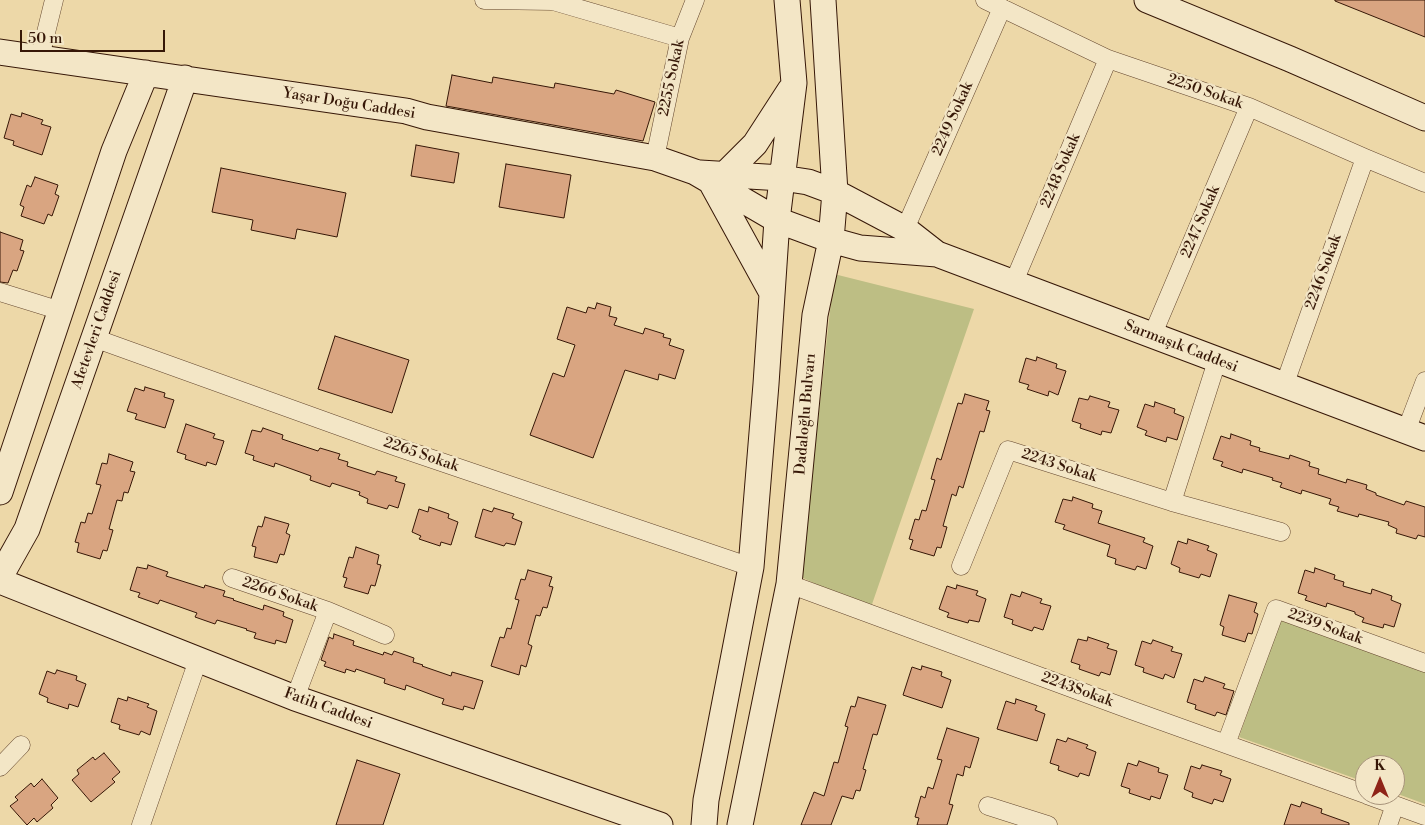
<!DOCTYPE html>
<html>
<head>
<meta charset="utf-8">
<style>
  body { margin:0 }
  #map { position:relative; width:1425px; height:825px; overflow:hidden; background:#edd8a8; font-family:"Libre Bodoni",serif }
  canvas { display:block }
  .north { position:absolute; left:1355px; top:755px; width:50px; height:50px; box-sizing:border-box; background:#f3e6c6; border:1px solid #a7937a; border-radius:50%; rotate:0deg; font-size:14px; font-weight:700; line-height:20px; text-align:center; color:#361707 }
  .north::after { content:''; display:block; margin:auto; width:18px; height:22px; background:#8f2418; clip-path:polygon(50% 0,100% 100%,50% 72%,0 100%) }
  .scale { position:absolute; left:20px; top:30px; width:145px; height:22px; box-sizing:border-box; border:2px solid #361707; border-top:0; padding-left:6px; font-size:15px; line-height:18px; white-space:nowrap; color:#361707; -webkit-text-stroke:4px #f3e6c6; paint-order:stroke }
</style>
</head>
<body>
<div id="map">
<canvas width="1425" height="825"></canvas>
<div class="north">K</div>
<div class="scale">50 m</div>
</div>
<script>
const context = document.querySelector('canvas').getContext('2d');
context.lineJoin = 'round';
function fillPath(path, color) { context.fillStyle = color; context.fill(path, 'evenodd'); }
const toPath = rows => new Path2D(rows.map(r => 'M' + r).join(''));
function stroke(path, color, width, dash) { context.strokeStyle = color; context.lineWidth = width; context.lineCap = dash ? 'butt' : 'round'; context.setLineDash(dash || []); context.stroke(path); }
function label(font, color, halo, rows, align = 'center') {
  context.font = font + ' "Libre Bodoni",serif'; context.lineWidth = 4.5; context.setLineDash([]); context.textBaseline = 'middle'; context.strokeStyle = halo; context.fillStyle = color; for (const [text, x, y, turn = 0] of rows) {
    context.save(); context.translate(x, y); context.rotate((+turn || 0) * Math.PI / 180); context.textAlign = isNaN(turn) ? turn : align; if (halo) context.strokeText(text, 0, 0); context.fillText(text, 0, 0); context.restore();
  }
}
fillPath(toPath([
  [834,274,974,309,870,610,801,577],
  [1281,618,1425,669,1425,804,1395,793,1395,765,1365,765,1365,782,1239,737]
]), '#bdbe84');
const building = toPath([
  [1335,0,1425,0,1425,37,1335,1,1335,0],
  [452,75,492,83,493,77,554,88,555,83,614,94,616,90,655,102,643,141,446,106,452,75],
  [22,113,43,120,41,124,51,127,42,155,13,145,14,141,4,138,11,114,21,117,22,113],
  [416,145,459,153,454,183,411,176,416,145],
  [506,164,571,175,564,218,499,207,506,164],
  [221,168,346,193,337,237,297,229,295,239,251,230,253,220,212,212,221,168],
  [35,177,58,185,55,194,59,196,52,216,48,214,44,224,21,216,24,207,20,205,27,185,31,187,35,177],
  [0,232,23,240,20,250,24,251,17,271,13,270,8,283,0,282,0,232],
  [597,303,611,307,609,316,617,318,614,325,643,334,645,328,664,334,663,337,671,339,669,345,684,350,675,379,659,374,658,380,625,370,593,458,530,435,553,373,564,377,575,345,557,339,567,307,586,313,588,307,595,309,597,303],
  [335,336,409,360,392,413,318,389,335,336],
  [1037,357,1057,364,1056,368,1066,371,1058,395,1049,391,1048,396,1027,389,1029,385,1019,382,1026,358,1036,361,1037,357],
  [145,387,165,393,164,397,174,400,165,428,135,419,137,414,127,411,135,388,144,391,145,387],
  [965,394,989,401,986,410,990,411,984,432,980,431,963,488,959,486,956,496,952,494,943,526,947,527,941,548,937,547,934,556,910,549,913,540,909,539,915,519,919,520,922,510,926,511,935,480,931,479,937,458,941,460,958,403,962,404,965,394],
  [1090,396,1110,402,1108,407,1119,410,1111,433,1102,431,1101,435,1080,428,1081,424,1072,421,1079,398,1088,400,1090,396],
  [1155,402,1175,409,1174,413,1184,417,1177,440,1167,437,1166,442,1145,435,1147,431,1137,427,1145,404,1154,407,1155,402],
  [186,424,215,434,213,438,224,441,216,465,207,462,206,466,185,459,186,455,177,452,186,424],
  [263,428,283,435,282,439,318,451,320,448,340,454,338,459,348,462,347,466,375,475,377,471,397,477,395,481,405,484,398,508,389,505,387,509,367,503,368,499,359,495,360,492,332,483,330,487,310,480,311,476,275,463,274,467,253,460,254,456,245,453,252,430,261,432,263,428],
  [1231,434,1251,441,1250,445,1260,448,1259,451,1289,459,1290,455,1310,462,1309,466,1319,469,1318,474,1346,483,1347,479,1367,485,1366,489,1376,493,1376,495,1404,505,1406,501,1425,507,1425,537,1418,535,1416,539,1396,533,1397,529,1388,525,1389,522,1359,514,1358,517,1337,511,1339,507,1329,504,1331,499,1302,490,1301,494,1280,487,1282,483,1272,480,1273,478,1243,469,1242,473,1221,466,1223,462,1213,459,1221,436,1230,439,1231,434],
  [109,454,133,462,130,471,135,472,128,493,124,492,122,501,117,500,109,529,113,530,107,551,103,550,100,559,77,552,79,543,75,542,81,522,85,523,88,513,92,514,101,485,96,484,102,463,107,464,109,454],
  [1073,497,1093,504,1092,508,1102,511,1098,523,1145,538,1143,542,1153,546,1146,569,1137,566,1135,570,1115,564,1116,559,1107,556,1110,545,1063,529,1065,525,1055,522,1063,499,1072,501,1073,497],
  [429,507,449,514,448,518,458,522,451,545,441,542,440,546,419,539,421,536,412,532,419,509,428,512,429,507],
  [494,508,514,514,512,518,522,522,515,545,506,543,504,546,475,537,483,509,492,512,494,508],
  [265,517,289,524,286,533,290,535,284,555,280,554,277,563,254,557,256,547,252,546,258,526,262,527,265,517],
  [1188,539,1209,546,1207,550,1217,554,1210,577,1201,574,1199,578,1179,572,1180,568,1171,564,1178,541,1187,544,1188,539],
  [356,547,379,555,377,564,381,565,375,586,371,585,368,594,344,587,347,578,343,577,349,557,353,558,356,547],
  [148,565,168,572,166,576,204,588,205,585,225,591,223,596,234,599,233,600,263,610,264,605,284,612,283,616,293,620,286,643,276,640,275,644,254,638,256,633,246,630,247,629,217,620,215,624,195,617,197,613,160,600,158,604,138,597,140,593,130,590,137,567,147,569,148,565],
  [1315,568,1335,575,1334,579,1344,582,1343,586,1371,594,1372,589,1392,596,1391,600,1401,604,1394,627,1384,624,1383,628,1362,622,1364,618,1355,614,1355,612,1327,603,1326,607,1305,600,1307,596,1298,593,1305,570,1314,573,1315,568],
  [528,570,552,577,549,586,553,587,547,608,543,607,540,616,536,615,528,644,532,646,526,667,521,665,519,675,491,666,500,637,504,638,507,628,511,629,519,600,515,599,521,579,525,580,528,570],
  [957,585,978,591,976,595,986,599,979,622,969,620,968,623,947,617,949,613,939,609,947,586,956,589,957,585],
  [1022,592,1042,599,1040,603,1051,606,1043,630,1034,627,1032,631,1012,624,1013,620,1004,617,1011,594,1020,597,1022,592],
  [1229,595,1257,603,1254,612,1258,614,1252,634,1248,633,1245,642,1222,635,1224,627,1220,625,1229,595],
  [334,634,354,641,353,645,383,655,384,652,392,655,394,651,414,658,413,662,423,665,422,666,451,676,452,672,483,681,474,709,464,706,463,710,442,704,444,699,435,696,406,685,405,690,384,683,385,679,356,669,355,672,346,669,345,673,324,666,326,662,321,660,329,637,333,639,334,634],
  [1088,637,1109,644,1107,648,1117,651,1110,675,1101,672,1099,676,1079,669,1080,665,1071,662,1078,639,1087,641,1088,637],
  [1153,640,1173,647,1171,651,1182,654,1174,678,1165,674,1163,679,1143,672,1144,668,1135,665,1142,641,1151,644,1153,640],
  [922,666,942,672,941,676,951,680,942,708,903,695,912,667,921,670,922,666],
  [57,670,77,676,76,680,86,684,78,707,69,704,68,709,47,702,48,698,39,694,47,671,55,674,57,670],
  [1205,677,1225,684,1223,688,1234,691,1226,715,1217,712,1215,716,1195,709,1196,705,1187,702,1194,679,1203,682,1205,677],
  [128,697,149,704,147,707,157,711,150,735,141,731,139,735,119,729,120,725,111,722,118,698,127,701,128,697],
  [858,697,886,705,877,735,873,734,863,769,866,770,860,791,856,790,853,799,842,796,831,825,801,825,814,792,824,796,834,762,838,763,848,727,845,726,851,706,855,707,858,697],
  [1016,699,1037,706,1035,710,1045,714,1037,741,997,729,1006,701,1015,704,1016,699],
  [947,728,979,738,970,768,965,766,963,776,957,774,949,804,953,805,947,825,917,825,919,818,915,817,921,796,925,798,928,787,933,789,942,760,937,759,947,728],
  [1068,738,1088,745,1086,748,1096,752,1089,776,1080,773,1078,777,1058,770,1059,766,1050,763,1057,739,1066,742,1068,738],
  [104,753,120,772,112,779,115,782,91,802,72,780,79,774,77,770,93,757,95,760,104,753],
  [357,760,400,774,383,825,336,825,357,760],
  [1139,761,1159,768,1158,772,1168,775,1160,799,1151,796,1150,800,1129,793,1130,789,1121,786,1128,763,1137,766,1139,761],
  [1202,765,1222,771,1220,775,1231,779,1223,802,1214,799,1212,804,1192,797,1193,793,1184,789,1191,766,1200,769,1202,765],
  [42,779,58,798,51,805,53,808,37,822,34,818,27,825,10,806,18,800,15,797,31,783,34,787,42,779],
  [1302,802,1322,809,1321,813,1349,823,1349,825,1284,825,1291,804,1300,807,1302,802]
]);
fillPath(building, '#d9a581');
stroke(building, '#361707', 1);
const street = toPath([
  [484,0,553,1,680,38],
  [985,0,1108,59,1249,107,1365,158,1425,183],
  [40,57,54,0],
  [655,158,680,38,695,0],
  [905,229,1002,8],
  [1013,284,1108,59],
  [0,292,61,311],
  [1152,336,1249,107],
  [94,338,397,447,751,567],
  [1284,386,1365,158],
  [1406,431,1425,381],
  [1172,502,1281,532],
  [961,566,1008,450,1172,502,1217,361],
  [232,578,328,611,385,635],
  [789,584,1131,710,1365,794],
  [295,698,328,611],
  [1226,744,1276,609,1425,663],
  [0,767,21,745],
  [1367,795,1425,816],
  [988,806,1048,825],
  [141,825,198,660],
  [1388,825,1395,805]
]);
const secondary = toPath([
  [1147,0,1290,59,1425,118],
  [0,52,406,111,427,117,655,158,695,172,777,220,831,240,860,248,937,254,1425,438],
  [700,173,782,178,808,182,835,192,905,229,937,254],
  [725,174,755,144,790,90],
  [711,182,772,293],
  [0,492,114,151,146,73],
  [0,577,27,529,185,78],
  [0,581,295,698,660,825],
  [704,825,706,800,751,567,766,384,777,220,794,83,787,0],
  [740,825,789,584,815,315,831,240,835,192,823,0]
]);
stroke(street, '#64472f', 19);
stroke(secondary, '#361707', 27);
stroke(street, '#f3e6c6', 18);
stroke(secondary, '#f3e6c6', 25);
label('15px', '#361707', '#f3e6c6', [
  ["2255 Sokak",672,78,-78],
  ["2250 Sokak",1205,92,19],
  ["Yaşar Doğu Caddesi",349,104,9],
  ["2249 Sokak",953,119,-66],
  ["2248 Sokak",1061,171,-67],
  ["2247 Sokak",1201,222,-67],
  ["2246 Sokak",1324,272,-70],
  ["Afetevleri Caddesi",97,330,-71],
  ["Sarmaşık Caddesi",1181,347,21],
  ["Dadaloğlu Bulvarı",806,414,-85],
  ["2265 Sokak",421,455,19],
  ["2243 Sokak",1059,466,18],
  ["2266 Sokak",280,595,19],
  ["2239 Sokak",1325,627,20],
  ["2243Sokak",1077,690,20],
  ["Fatih Caddesi",328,709,20]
]);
</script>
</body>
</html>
